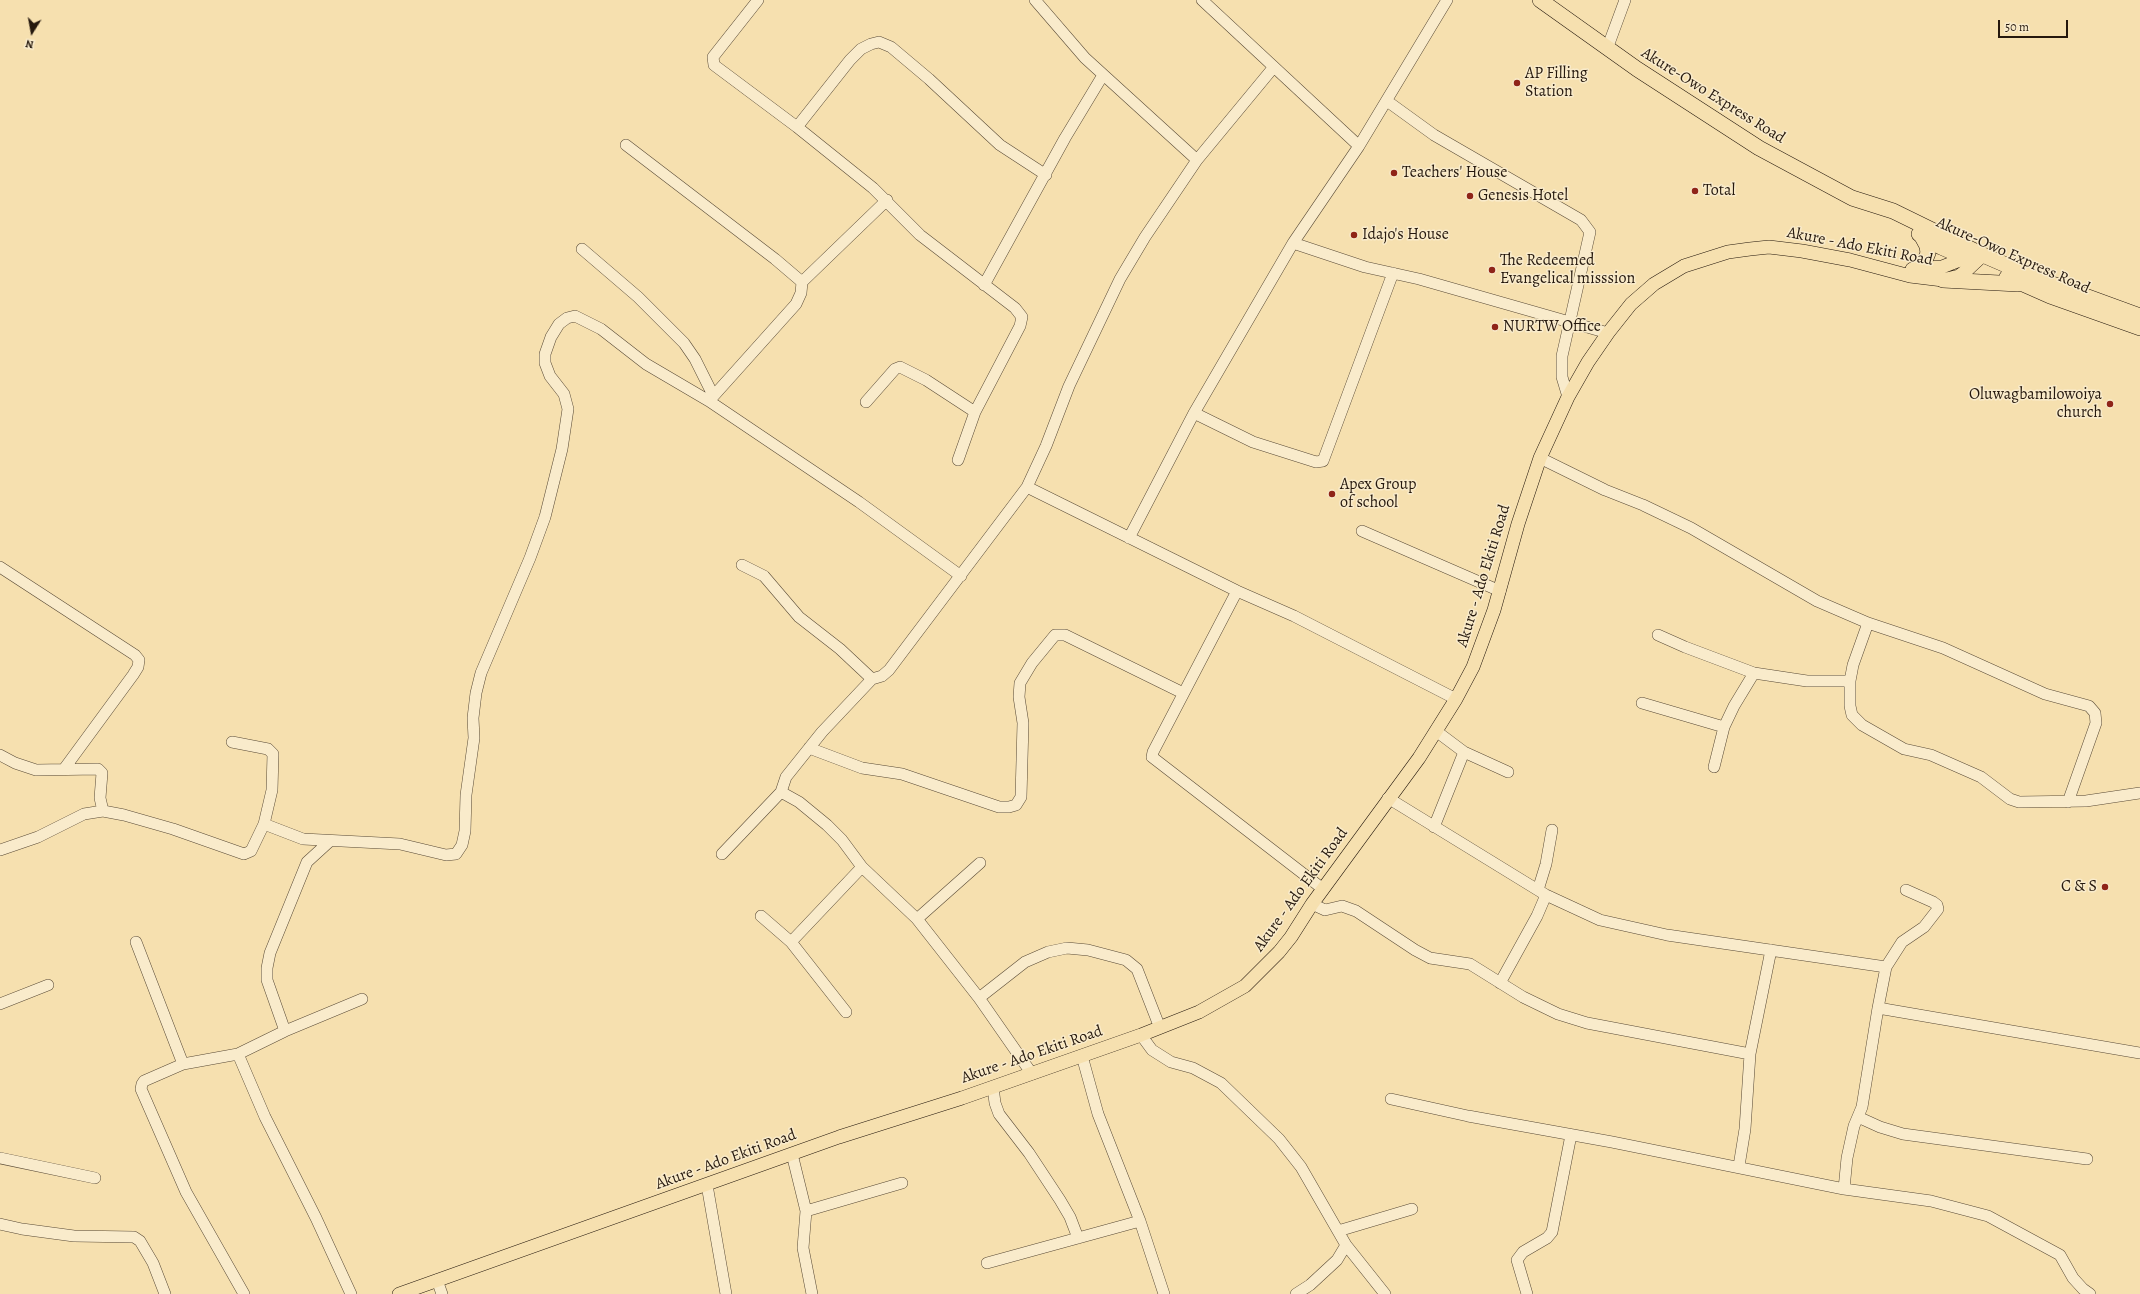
<!DOCTYPE html>
<html>
<head>
<meta charset="utf-8">
<style>
  body { margin:0 }
  #map { position:relative; width:2140px; height:1294px; overflow:hidden; background:#f6e0af; font-family:Alegreya,serif }
  canvas { display:block }
  .north { position:absolute; left:12px; top:12px; width:40px; height:40px; -webkit-text-stroke:3px #f9ebcb; paint-order:stroke; rotate:191deg; font-size:11px; font-weight:700; line-height:16px; text-align:center; color:#25180d }
  .north::after { content:''; display:block; margin:auto; width:14px; height:18px; background:#25180d; clip-path:polygon(50% 0,100% 100%,50% 72%,0 100%) }
  .scale { position:absolute; left:1998px; top:20px; width:70px; height:18px; box-sizing:border-box; border:2px solid #25180d; border-top:0; padding-left:5px; font-size:12px; line-height:14px; white-space:nowrap; color:#25180d; -webkit-text-stroke:3px #f9ebcb; paint-order:stroke }
</style>
</head>
<body>
<div id="map">
<canvas width="2140" height="1294"></canvas>
<div class="north">N</div>
<div class="scale">50 m</div>
</div>
<script>
const context = document.querySelector('canvas').getContext('2d');
context.lineJoin = 'round';
const toPath = rows => new Path2D(rows.map(r => 'M' + r).join(''));
function stroke(path, color, width, dash) { context.strokeStyle = color; context.lineWidth = width; context.lineCap = dash ? 'butt' : 'round'; context.setLineDash(dash || []); context.stroke(path); }
function label(font, color, halo, rows, align = 'center') {
  context.font = font + ' Alegreya,serif'; context.lineWidth = 3; context.setLineDash([]); context.textBaseline = 'middle'; context.strokeStyle = halo; context.fillStyle = color; for (const [text, x, y, turn = 0] of rows) {
    context.save(); context.translate(x, y); context.rotate((+turn || 0) * Math.PI / 180); context.textAlign = isNaN(turn) ? turn : align; if (halo) context.strokeText(text, 0, 0); context.fillText(text, 0, 0); context.restore();
  }
}
const minor = toPath([
  [758,0,713,57,714,65,797,127,873,188,920,235,1015,308,1022,317,1020,326,975,412,958,460],
  [1035,0,1085,58,1197,160],
  [1202,0,1359,146],
  [1607,49,1625,0],
  [1387,101,1434,135,1581,220,1590,232,1562,356,1562,377,1568,397],
  [797,127,850,60,861,49,871,44,879,42,891,47,929,79,1000,145,1046,175],
  [626,145,775,259,802,282],
  [1293,243,1365,267,1419,279,1608,333],
  [582,249,638,297,684,343,695,359,713,395],
  [984,285,1065,138,1103,75],
  [709,401,796,304,801,293,802,282,887,200],
  [866,402,895,369,900,367,926,380,975,412],
  [1194,413,1253,442,1316,462,1323,461,1393,273],
  [1540,458,1605,490,1643,505,1691,528,1817,601,1868,623,1943,648,2045,694,2089,706,2095,713,2096,723,2068,802],
  [1027,487,1237,591,1294,616,1456,699],
  [1362,531,1500,591],
  [1129,538,1194,413,1293,243,1359,146,1447,0],
  [742,565,764,576,799,617,840,649,872,679],
  [0,567,135,655,139,660,138,667,133,675,64,769],
  [1237,591,1153,752,1152,757,1323,889],
  [1868,623,1853,665,1850,681,1850,706,1852,715,1862,725,1904,749,1931,755,1981,777,2010,799,2019,802,2086,801,2140,793],
  [1658,635,1685,647,1754,673,1807,681,1850,681],
  [1642,703,1724,727],
  [1436,731,1464,752,1508,772],
  [232,742,268,749,273,754,272,790,264,824],
  [809,748,862,768,902,774,999,807,1009,807,1016,805,1021,797,1023,723,1019,697,1020,683,1032,663,1055,635,1065,635,1183,693],
  [0,755,15,763,36,770,98,769,102,773,100,798,103,811],
  [1714,767,1724,727,1734,706,1754,673],
  [781,792,799,802,827,825,842,840,862,867,917,919,979,998,1032,1074],
  [1388,798,1546,895,1600,920,1667,935,1886,967,1878,1008,2140,1053],
  [1434,827,1464,752],
  [0,850,38,837,84,814,103,811,124,815,173,829,244,854,251,851,264,824,303,839,400,844,446,855,456,854,462,845,465,831,466,795,474,738,473,718,476,693,481,673,530,558,545,517,562,449,568,409,564,394,550,376,545,363,545,354,551,337,559,324,567,318,575,316,601,329,646,364,709,401,859,502,961,576],
  [722,854,781,792,786,777,822,732,872,679,882,676,889,670,1027,487,1046,446,1069,386,1120,279,1145,237,1197,160,1273,68],
  [1538,890,1546,864,1552,830],
  [1312,904,1325,910,1342,906,1356,911,1415,950,1430,958,1470,964,1523,997,1558,1014,1587,1023,1750,1054],
  [761,916,791,942,846,1012],
  [917,919,980,863],
  [136,942,183,1064],
  [791,942,862,867],
  [1886,967,1902,942,1924,927,1938,909,1937,905,1933,902,1906,890],
  [1500,983,1537,916,1546,895],
  [979,998,1025,962,1048,952,1067,948,1088,950,1126,960,1137,969,1160,1028],
  [0,1004,48,985],
  [1878,1008,1862,1107,1854,1126,1847,1158,1844,1189,1931,1201,1988,1216,2060,1255,2073,1278,2083,1289,2090,1294],
  [285,1031,362,999],
  [1141,1035,1152,1050,1171,1062,1193,1068,1221,1083,1279,1139,1301,1167,1346,1245,1385,1294],
  [238,1054,265,1117,316,1218,351,1294],
  [1082,1056,1098,1114,1140,1221,1164,1294],
  [993,1087,995,1103,999,1114,1029,1153,1060,1200,1070,1217,1078,1238],
  [1391,1099,1468,1116,1612,1142,1844,1189],
  [1858,1117,1880,1127,1903,1134,2087,1159],
  [792,1154,806,1211,803,1248,812,1294],
  [0,1158,95,1178],
  [1739,1166,1745,1129,1750,1054,1771,950],
  [707,1185,726,1294],
  [806,1211,902,1183],
  [0,1224,22,1229,74,1236,134,1237,140,1241,153,1263,165,1294],
  [1338,1231,1412,1209],
  [987,1263,1140,1221],
  [437,1280,442,1294],
  [244,1294,186,1192,141,1089,142,1084,144,1081,183,1064,238,1054,285,1031,267,980,267,968,270,953,307,862,330,841],
  [1296,1294,1310,1285,1337,1260,1346,1245],
  [1527,1294,1517,1260,1523,1252,1547,1238,1552,1232,1571,1135]
]);
const major = toPath([
  [1912,269,1942,267,1965,258,1970,252],
  [399,1294,839,1137,962,1098,1141,1035,1199,1012,1245,986,1279,952,1291,937,1312,904,1419,758,1456,699,1473,667,1494,610,1518,524,1540,458,1568,397,1588,362,1608,333,1631,304,1654,284,1684,266,1728,252,1750,249,1769,247,1802,251,1850,260,1910,276,1943,280,1959,276,1967,270,1983,255]
]);
const highway = toPath([
  [1540,0,1637,69,1759,148,1852,198,1893,211,1983,255,2036,278,2140,316],
  [1919,234,1941,247,1971,260],
  [1915,269,1924,263,1928,253,1927,246,1921,235],
  [2007,277,2050,296,2140,328],
  [1943,280,2018,284]
]);
stroke(minor, '#594a36', 12);
stroke(major, '#25180d', 14);
stroke(highway, '#25180d', 16);
stroke(minor, '#f9ebcb', 11);
stroke(major, '#f6e0af', 13);
stroke(highway, '#f6e0af', 15);
for (const [x, y, r, color] of [
  [1517,83,4,"#8f2418"],
  [1394,173,4,"#8f2418"],
  [1695,191,4,"#8f2418"],
  [1470,196,4,"#8f2418"],
  [1354,235,4,"#8f2418"],
  [1492,270,4,"#8f2418"],
  [1495,327,4,"#8f2418"],
  [2110,404,4,"#8f2418"],
  [1332,494,4,"#8f2418"],
  [2105,887,4,"#8f2418"]
]) { const dot = new Path2D(); dot.arc(x, y, r, 0, 2 * Math.PI); context.fillStyle = color; context.fill(dot); stroke(dot, '#f9ebcb', 1.5); }
label('16px', '#25180d', '#f9ebcb', [
  ["AP Filling",1525,74],
  ["Station",1525,92],
  ["Teachers' House",1402,173],
  ["Total",1703,191],
  ["Genesis Hotel",1478,196],
  ["Idajo's House",1362,235],
  ["The Redeemed",1500,261],
  ["Evangelical misssion",1500,279],
  ["NURTW Office",1503,327],
  ["Oluwagbamilowoiya",2102,395,"right"],
  ["church",2102,413,"right"],
  ["Apex Group",1340,485],
  ["of school",1340,503],
  ["C & S",2097,887,"right"]
], 'left');
label('16px', '#25180d', '#f9ebcb', [
  ["Akure-Owo Express Road",1713,96,32],
  ["Akure - Ado Ekiti Road",1860,247,11],
  ["Akure-Owo Express Road",2013,256,24],
  ["Akure - Ado Ekiti Road",1484,576,-73],
  ["Akure - Ado Ekiti Road",1301,890,-54],
  ["Akure - Ado Ekiti Road",1032,1055,-19],
  ["Akure - Ado Ekiti Road",726,1160,-20]
]);
</script>
</body>
</html>
